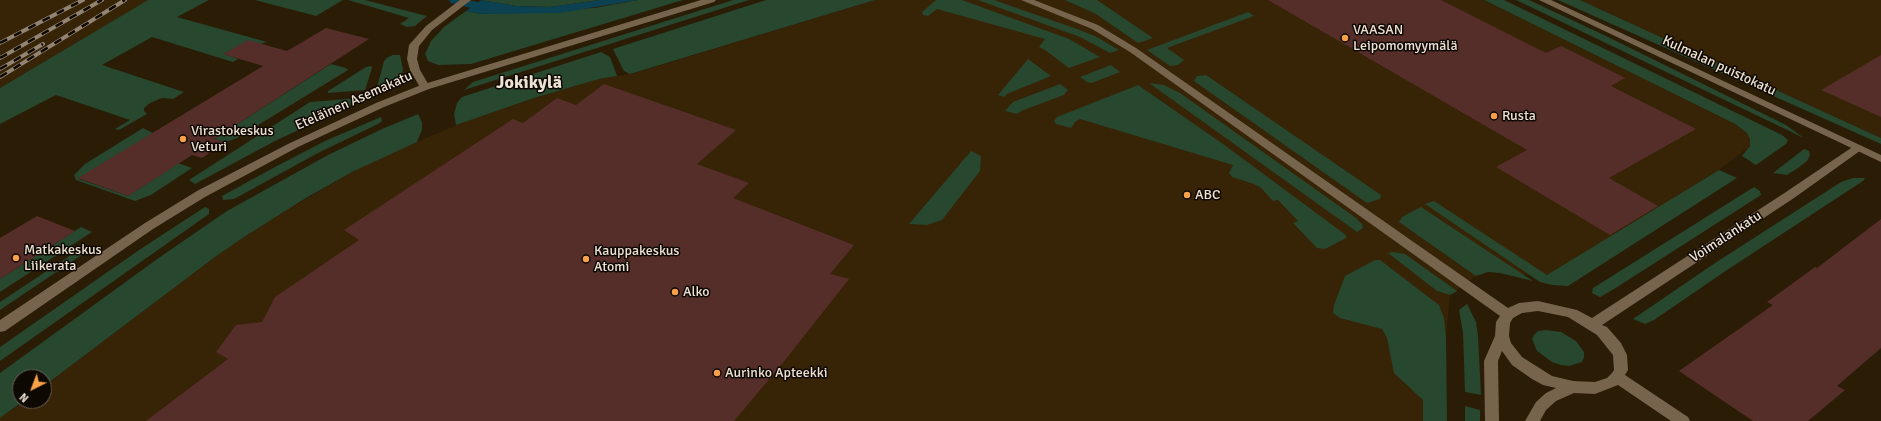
<!DOCTYPE html>
<html>
<head>
<meta charset="utf-8">
<style>
  body { margin:0 }
  #map { position:relative; width:1881px; height:421px; overflow:hidden; background:#2b1c05; font-family:Signika,sans-serif }
  canvas { display:block }
  .north { position:absolute; left:12px; top:369px; width:40px; height:40px; box-sizing:border-box; background:#0e0802; border:1px solid #675f56; border-radius:50%; rotate:222deg; font-size:11px; font-weight:700; line-height:16px; text-align:center; color:#ece1d3 }
  .north::after { content:''; display:block; margin:auto; width:14px; height:18px; background:#f8a14a; clip-path:polygon(50% 0,100% 100%,50% 72%,0 100%) }
</style>
</head>
<body>
<div id="map">
<canvas width="1881" height="421"></canvas>
<div class="north">N</div>
</div>
<script>
const context = document.querySelector('canvas').getContext('2d');
context.lineJoin = 'round';
function fillPath(path, color) { context.fillStyle = color; context.fill(path, 'evenodd'); }
const toPath = rows => new Path2D(rows.map(r => 'M' + r).join(''));
function stroke(path, color, width, dash) { context.strokeStyle = color; context.lineWidth = width; context.lineCap = dash ? 'butt' : 'round'; context.setLineDash(dash || []); context.stroke(path); }
function label(font, color, halo, rows, align = 'center') {
  context.font = font + ' Signika,sans-serif'; context.lineWidth = 3; context.setLineDash([]); context.textBaseline = 'middle'; context.strokeStyle = halo; context.fillStyle = color; for (const [text, x, y, turn = 0] of rows) {
    context.save(); context.translate(x, y); context.rotate((+turn || 0) * Math.PI / 180); context.textAlign = isNaN(turn) ? turn : align; if (halo) context.strokeText(text, 0, 0); context.fillText(text, 0, 0); context.restore();
  }
}
fillPath(toPath([
  [0,0,148,0,0,88],
  [875,0,1483,0,1735,124,1747,133,1750,139,1750,146,1719,170,1547,276,1488,272,1476,276,1450,295,1446,337,1446,421,0,421,0,418,23,401,44,401,44,386,215,257,260,226,352,172,396,151,466,121,534,98,599,79,630,74,655,67],
  [1580,0,1881,0,1881,138,1802,102]
]), '#372305');
fillPath(toPath([
  [148,0,209,0,177,17,267,42,224,54,238,59,233,62,152,37,102,65,184,92,173,99,162,98,150,103,144,108,144,111,147,114,119,130,115,129,130,120,56,95,0,124,0,88],
  [255,0,343,0,316,16],
  [348,0,365,0,427,16,415,26,407,27,400,24,409,18],
  [481,0,600,0,550,7,516,6],
  [638,0,683,0,471,64,438,65,428,61,425,54,431,41,444,27,466,11,481,14,594,8],
  [733,0,749,0,464,90,473,82],
  [766,0,875,0,630,74,624,71,613,49],
  [936,0,962,0,1069,39,1100,57,1069,68,1045,50,1039,47,1045,39,937,9,928,16,923,15,922,12],
  [978,0,994,0,1077,29,1095,36,1119,50,1110,53,1080,37],
  [1065,0,1097,0,1153,38,1138,43,1096,14],
  [1484,0,1504,0,1782,135,1788,140,1786,144,1756,165,1742,156,1750,146,1750,139,1747,133,1735,124],
  [1516,0,1529,0,1606,36,1786,125,1804,138],
  [1558,0,1580,0,1881,138,1881,144],
  [1248,12,1254,16,1167,48,1184,60,1178,65,1170,66,1147,50],
  [601,52,610,57,617,76,599,79,534,98,456,125,454,114,457,103,462,97],
  [393,55,400,55,403,69,401,77,394,84,380,92,376,91,384,61,388,57],
  [1028,59,1051,76,1007,94,1004,97,998,95],
  [331,64,346,68,348,70,237,138,226,142,214,139],
  [1111,65,1120,72,1092,83,1087,82,1080,77],
  [371,66,372,68,365,90,328,93,328,91,366,67],
  [1206,75,1381,195,1380,199,1367,203,1194,81,1197,76],
  [1149,83,1164,85,1180,93,1356,218,1362,224,1363,228,1357,232],
  [1060,84,1068,90,1064,95,1021,111,1017,114,1005,111,1013,102],
  [1138,85,1223,144,1346,235,1346,238,1325,249,1317,248,1293,223,1298,221,1278,200,1273,201,1261,188,1254,184,1232,177,1229,173,1233,165,1080,119,1075,122,1071,128,1056,124,1054,121,1057,117],
  [359,98,362,100,275,141,195,184,189,180,310,102],
  [418,114,422,122,422,130,417,142,352,172,306,198,247,235,215,257,44,386,44,377,20,377,20,401,23,401,0,418,0,373,160,257,227,211,328,155,382,129],
  [381,117,382,121,378,124,318,153,234,199,223,200,222,196,275,167,325,141],
  [143,128,153,133,79,179,128,196,178,163,192,168,151,195,135,201,76,180,74,175,85,164],
  [1804,149,1809,151,1810,155,1807,161,1798,168,1787,175,1773,173],
  [971,151,981,156,980,171,942,220,927,225,909,224],
  [1719,170,1737,178,1568,286,1552,285,1540,282,1425,204,1434,201,1547,275],
  [1853,178,1865,178,1863,181,1727,270,1654,320,1645,324,1633,319,1715,263,1841,182],
  [1754,187,1760,191,1761,195,1614,289,1600,297,1592,293,1593,288],
  [205,207,209,209,209,214,0,361,0,347,142,248],
  [1421,207,1533,281,1500,273,1488,272,1476,276,1399,222,1402,217],
  [81,227,92,232,0,292,0,279],
  [83,247,89,250,0,310,0,302],
  [1393,252,1405,254,1457,291,1450,295,1437,291,1388,253],
  [1375,260,1380,260,1439,305,1444,318,1446,337,1447,421,1423,421,1423,400,1394,373,1387,338,1382,329,1340,318,1333,313,1334,305,1345,276],
  [1467,304,1476,322,1478,336,1481,395,1465,392,1463,333,1459,310],
  [1546,330,1561,332,1576,341,1584,352,1584,357,1582,362,1569,366,1561,365,1552,362,1537,351,1532,339,1534,335,1538,331],
  [1465,406,1480,410,1480,421,1465,421]
]), '#27472e');
fillPath(toPath([
  [481,0,516,6,550,7,600,0,638,0,559,13,481,14,466,11]
]), '#0b4150');
stroke(toPath([
  [453,0,483,7]
]), '#0b4150', 7);
fillPath(toPath([
  [1268,0,1441,0,1546,53,1561,46,1625,78,1611,86,1696,129,1609,178,1658,206,1610,235,1496,167,1527,150],
  [326,28,369,39,214,139,226,142,202,158,192,155,128,196,78,178,263,66,223,54,248,40,287,51],
  [1881,55,1881,117,1821,90],
  [604,84,736,130,697,164,749,183,733,198,854,245,830,274,849,279,782,364,734,421,146,421,228,359,216,352,236,325,262,322,275,297,359,240,344,230,513,119,523,123,557,98,576,105],
  [37,216,75,231,0,279,0,238],
  [1881,219,1881,348,1837,386,1845,390,1808,421,1753,421,1679,371,1773,305,1767,302,1815,267,1817,268]
]), '#552e2a');
fillPath(toPath([
  [460,0,471,0,432,30,419,46,417,59,420,70,430,87,425,90,421,89,410,70,407,59,409,45,426,26,460,0],
  [1021,0,1034,0,1098,25,1136,48,1508,308,1519,303,1538,301,1577,310,1592,318,1786,192,1854,146,1862,146,1864,148,1794,198,1602,325,1607,327,1621,343,1627,355,1628,370,1625,375,1688,417,1690,421,1671,421,1618,385,1595,394,1574,393,1556,401,1546,410,1540,421,1525,421,1536,402,1546,393,1556,388,1543,385,1532,379,1512,365,1502,351,1498,361,1499,421,1485,421,1484,361,1495,336,1496,322,1500,316,1130,52,1092,29,1021,0],
  [1538,311,1568,317,1597,335,1613,355,1614,370,1612,373,1607,378,1595,382,1573,381,1552,376,1522,357,1511,343,1509,336,1510,323,1513,318,1522,313,1538,311]
]), '#77644c');
fillPath(toPath([
  [701,0,716,0,714,2,429,89,384,107,298,147,205,197,153,229,5,331,0,332,0,320,145,223,197,191,290,143,376,103,421,85,701,0],
  [1539,0,1551,0,1881,155,1881,162,1539,0]
]), '#77644c');
const rail = toPath([
  [0,43,83,0],
  [0,58,102,0],
  [0,69,43,44],
  [0,77,125,0]
]);
stroke(rail, '#918472', 4);
stroke(rail, '#0e0802', 2.5, [8]);
for (const [x, y, r, color] of [
  [1345,38,4,"#f8a14a"],
  [1494,116,4,"#f8a14a"],
  [183,139,4,"#f8a14a"],
  [1187,195,4,"#f8a14a"],
  [16,258,4,"#f8a14a"],
  [586,259,4,"#f8a14a"],
  [675,292,4,"#f8a14a"],
  [717,373,4,"#f8a14a"]
]) { const dot = new Path2D(); dot.arc(x, y, r, 0, 2 * Math.PI); context.fillStyle = color; context.fill(dot); stroke(dot, '#0e0802', 1.5); }
label('14px', '#ece1d3', '#0e0802', [
  ["VAASAN",1353,30],
  ["Leipomomyymälä",1353,46],
  ["Rusta",1502,116],
  ["Virastokeskus",191,131],
  ["Veturi",191,147],
  ["ABC",1195,195],
  ["Matkakeskus",24,250],
  ["Liikerata",24,266],
  ["Kauppakeskus",594,251],
  ["Atomi",594,267],
  ["Alko",683,292],
  ["Aurinko Apteekki",725,373]
], 'left');
label('14px', '#ece1d3', '#0e0802', [
  ["Kulmalan puistokatu",1719,66,25],
  ["Eteläinen Asemakatu",354,101,-24],
  ["Voimalankatu",1726,237,-33]
]);
label('bold 18px', '#ece1d3', '#0e0802', [
  ["Jokikylä",529,83]
]);
</script>
</body>
</html>
